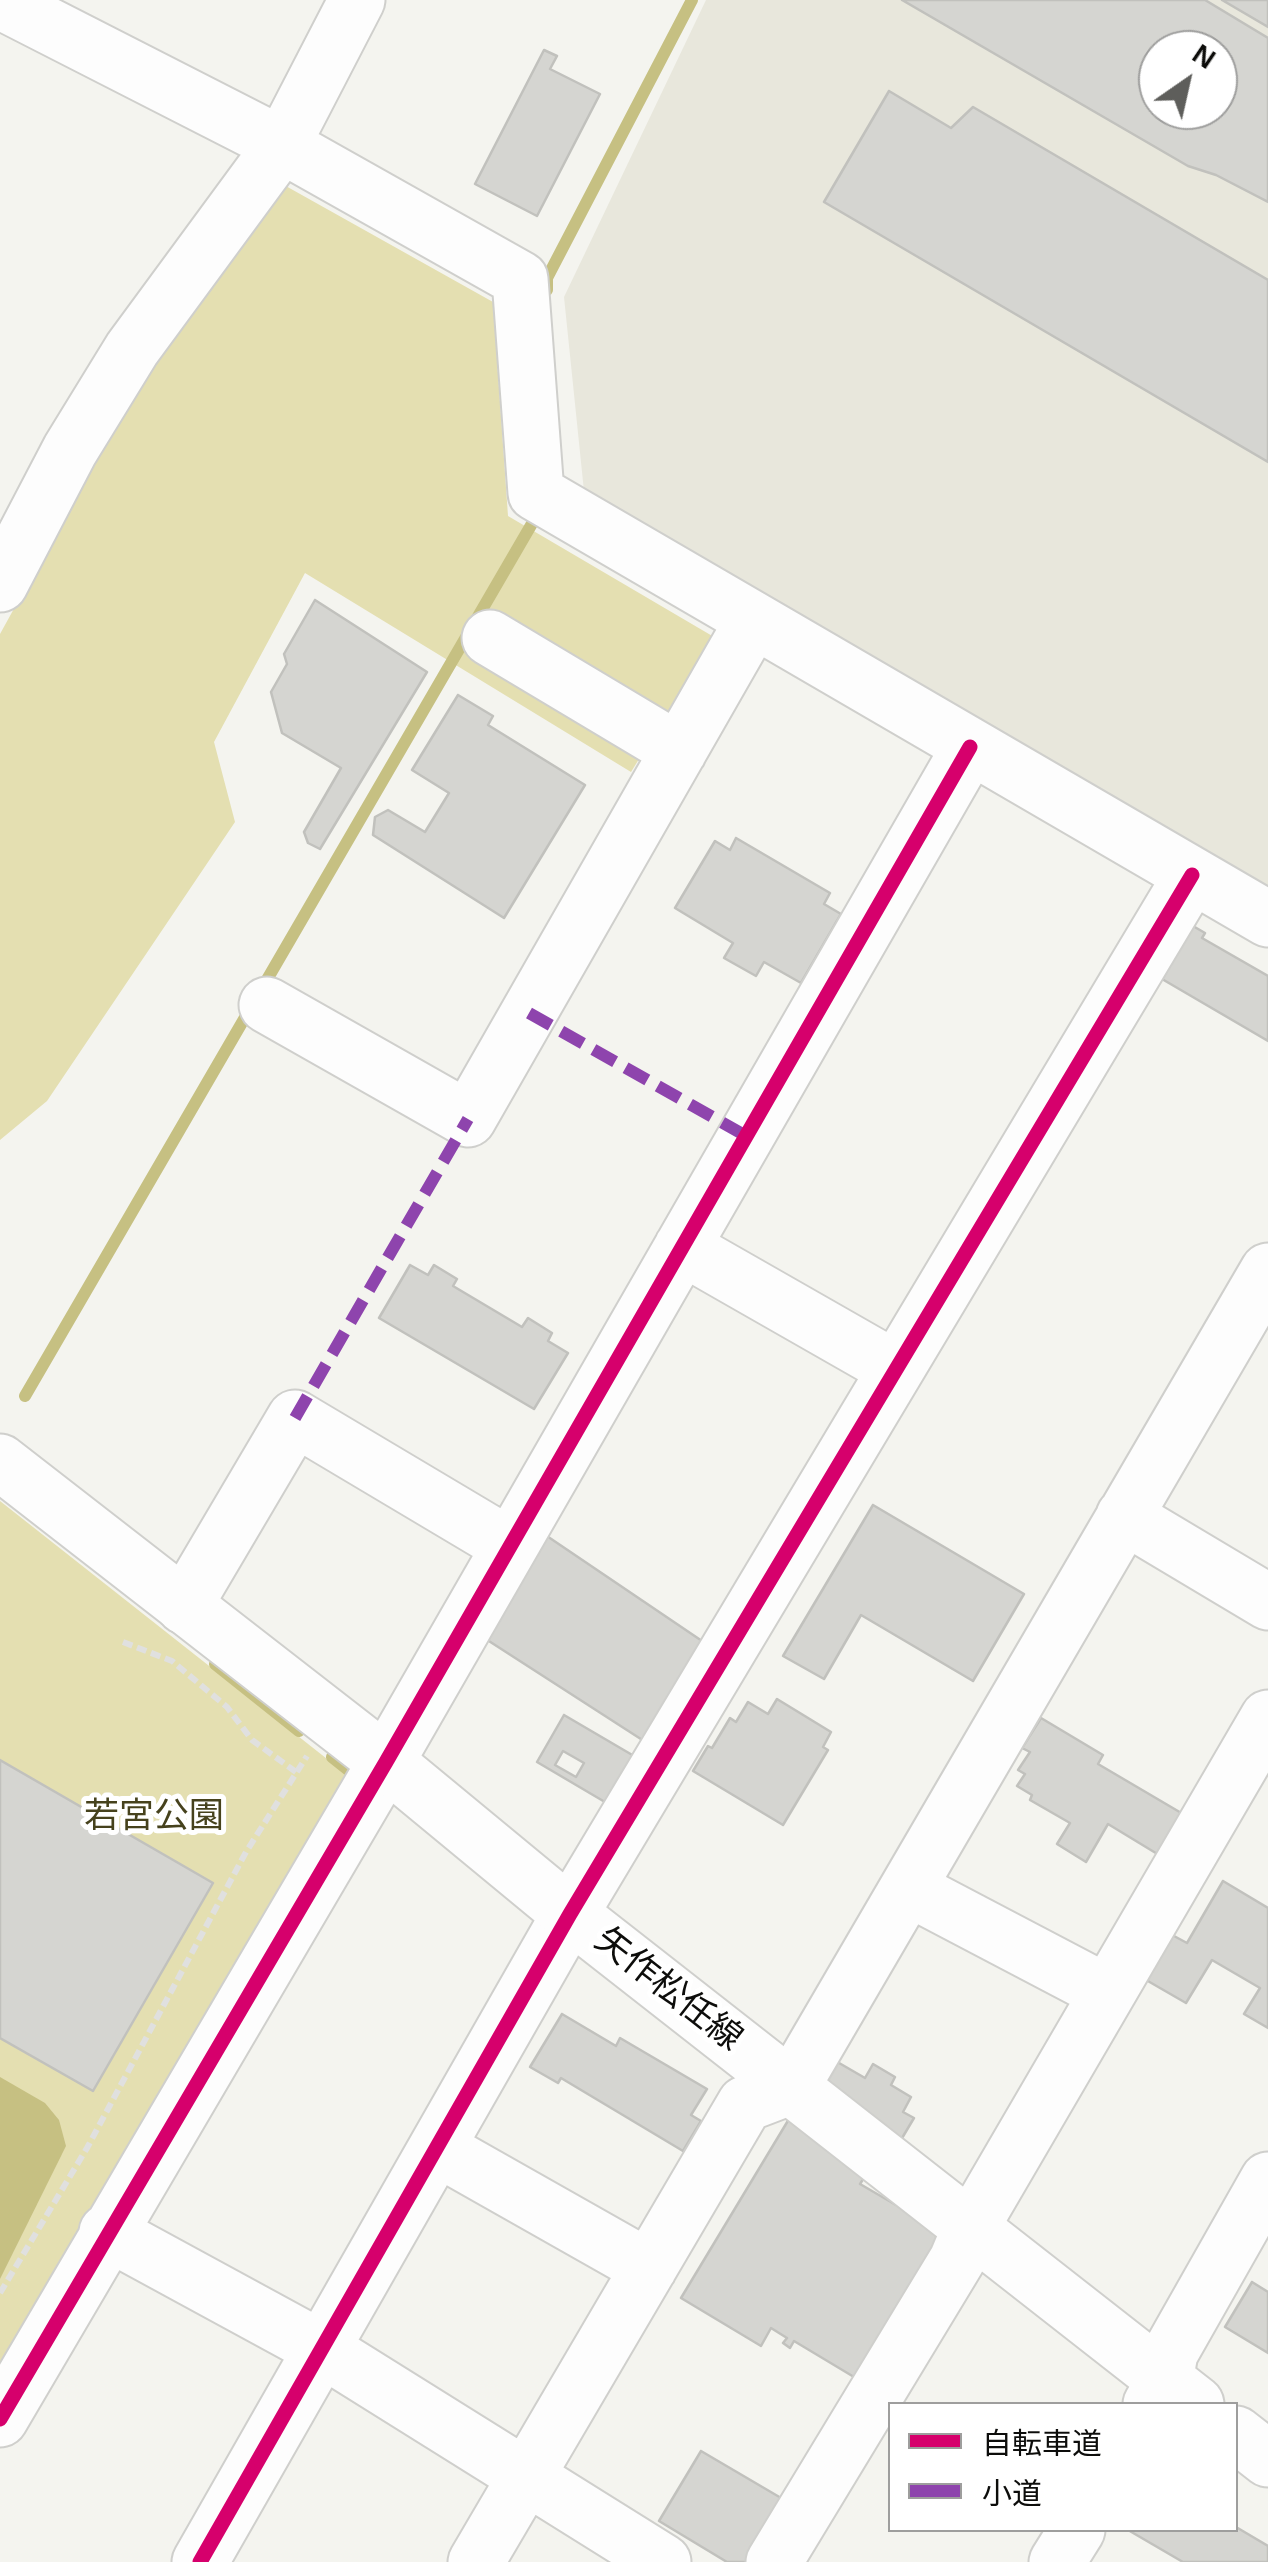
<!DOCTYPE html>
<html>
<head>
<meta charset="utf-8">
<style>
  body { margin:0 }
  #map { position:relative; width:1268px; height:2562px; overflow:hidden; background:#f4f4ef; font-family:Helvetica,"Noto Sans JP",sans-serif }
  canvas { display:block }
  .legend { position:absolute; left:888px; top:2402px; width:350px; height:130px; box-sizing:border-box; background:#fff; border:2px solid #9e9e9d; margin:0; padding:12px 18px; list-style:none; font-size:30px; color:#0d0d0b }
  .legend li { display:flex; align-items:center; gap:20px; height:50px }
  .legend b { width:50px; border:2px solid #9e9e9d }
  .north { position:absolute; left:1138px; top:30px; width:100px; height:100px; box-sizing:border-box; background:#fff; border:2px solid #9e9e9d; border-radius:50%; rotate:34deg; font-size:28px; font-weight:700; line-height:40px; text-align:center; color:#0d0d0b }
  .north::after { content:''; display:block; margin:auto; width:35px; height:45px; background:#5e5e5b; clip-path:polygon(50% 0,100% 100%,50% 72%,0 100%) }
</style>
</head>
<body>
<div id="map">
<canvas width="1268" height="2562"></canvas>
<ul class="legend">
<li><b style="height:12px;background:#d6006c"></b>自転車道</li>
<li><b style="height:12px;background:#8e44ad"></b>小道</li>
</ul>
<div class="north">N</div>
</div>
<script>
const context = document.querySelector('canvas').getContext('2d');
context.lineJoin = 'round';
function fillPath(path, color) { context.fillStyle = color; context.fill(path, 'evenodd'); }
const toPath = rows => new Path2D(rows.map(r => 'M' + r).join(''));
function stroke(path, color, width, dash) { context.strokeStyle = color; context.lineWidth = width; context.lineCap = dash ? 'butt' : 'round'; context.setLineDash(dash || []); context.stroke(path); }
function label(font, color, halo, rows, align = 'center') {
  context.font = font + ' Helvetica,"Noto Sans JP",sans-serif'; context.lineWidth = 10; context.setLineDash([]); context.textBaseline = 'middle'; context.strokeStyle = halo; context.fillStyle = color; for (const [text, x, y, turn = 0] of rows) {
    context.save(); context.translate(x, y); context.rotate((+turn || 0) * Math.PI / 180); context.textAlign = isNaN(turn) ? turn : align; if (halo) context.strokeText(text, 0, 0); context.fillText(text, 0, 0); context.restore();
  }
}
fillPath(toPath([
  [706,0,1268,0,1268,900,585,501,564,297],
  [1158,50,1218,50,1218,110,1158,110]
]), '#e8e7dc');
fillPath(toPath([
  [284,185,493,302,508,516,714,637,631,772,305,573,214,742,235,822,47,1101,0,1140,0,634,170,326],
  [0,1501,355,1781,0,2371]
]), '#e4dfb1');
fillPath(toPath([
  [0,2077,45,2103,59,2120,66,2146,0,2279]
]), '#c6c082');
stroke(toPath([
  [547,290,547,278,692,0],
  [25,1396,537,515],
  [215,1664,299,1731],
  [332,1757,361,1780]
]), '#c6c082', 12);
const building = toPath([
  [902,0,1205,0,1268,38,1268,202,1216,175,1188,166,902,0],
  [1158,50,1218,50,1218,110,1158,110,1158,50],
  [1222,0,1268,0,1268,27,1222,0],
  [544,50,557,56,550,69,600,94,537,216,475,184,544,50],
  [889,91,951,128,973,107,1268,280,1268,462,824,202,889,91],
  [315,600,427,672,320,849,308,843,304,832,341,768,282,733,271,692,287,664,284,654,315,600],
  [458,695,493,716,488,725,585,785,504,918,373,835,375,817,388,810,425,832,449,793,412,770,458,695],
  [736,838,830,893,824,904,841,914,801,983,764,962,756,976,724,958,733,943,675,908,715,841,730,850,736,838],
  [1193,926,1205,933,1202,938,1268,976,1268,1041,1162,979,1193,926],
  [410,1265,428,1275,434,1265,457,1279,453,1286,522,1327,528,1318,552,1333,548,1341,568,1353,534,1409,379,1318,410,1265],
  [873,1505,1024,1594,973,1681,861,1615,824,1679,783,1656,873,1505],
  [538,1530,705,1643,647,1743,478,1634,538,1530],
  [777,1699,831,1732,823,1747,828,1750,783,1825,693,1771,708,1746,712,1748,730,1718,736,1722,748,1702,768,1714,777,1699],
  [564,1715,634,1756,610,1805,537,1762,564,1715],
  [1041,1718,1103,1755,1098,1764,1183,1814,1159,1855,1108,1824,1086,1862,1057,1844,1070,1823,1030,1800,1032,1795,1017,1786,1025,1774,1018,1770,1030,1752,1022,1748,1041,1718],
  [563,1751,584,1763,576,1777,555,1765,563,1751],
  [0,1760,213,1883,93,2091,0,2038,0,1760],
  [1223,1881,1268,1908,1268,2028,1244,2014,1260,1988,1212,1960,1186,2003,1134,1973,1161,1929,1187,1943,1223,1881],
  [562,2014,616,2046,620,2038,707,2089,691,2115,701,2121,683,2151,561,2078,558,2083,530,2067,562,2014],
  [827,2056,865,2078,873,2064,895,2077,891,2085,911,2097,903,2112,914,2118,883,2170,873,2164,860,2184,951,2237,864,2383,794,2341,790,2348,783,2343,787,2338,771,2328,761,2346,681,2298,827,2056],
  [1252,2282,1268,2292,1268,2353,1225,2327,1252,2282],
  [701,2451,793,2505,760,2562,727,2562,659,2521,701,2451],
  [1236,2527,1268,2546,1268,2562,1183,2562,1128,2530,1236,2527]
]);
fillPath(building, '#d5d5d1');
stroke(building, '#c1c1bd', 2.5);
const minor = toPath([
  [0,1,282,145,520,279,536,493,1268,919],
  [0,584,70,450,132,349,282,145,357,0],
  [490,638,679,751],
  [267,1005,468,1119,753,621],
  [682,1247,894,1368],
  [1124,1516,1268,1602],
  [184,1606,295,1418,510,1546],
  [908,1888,1106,1992],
  [437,2148,649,2268],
  [107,2232,322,2349,663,2562],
  [1151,2404,1165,2381,1170,2353,1268,2180],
  [0,2419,386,1762,970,747],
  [200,2562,570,1914,1192,875],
  [476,2562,745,2104,792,2086,1268,1271],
  [774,2562,957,2260,970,2229,1268,1718],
  [1057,2562,1077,2530]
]);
const major = toPath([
  [0,1462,386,1762,570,1914,1196,2404],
  [1236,2434,1268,2459]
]);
stroke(minor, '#cfcfcc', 59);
stroke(major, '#cfcfcc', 59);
stroke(toPath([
  [123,1642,172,1661,227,1707,252,1740,296,1772],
  [0,2293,87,2148,246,1852,307,1756]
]), '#e0e0df', 6, [10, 5]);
stroke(minor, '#fdfdfd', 55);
stroke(major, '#fdfdfd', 55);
stroke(toPath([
  [529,1013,746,1136],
  [295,1418,468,1119]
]), '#8e44ad', 12, [25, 12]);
stroke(toPath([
  [0,2419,386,1762,970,747],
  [200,2562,570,1914,1192,875]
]), '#d6006c', 15);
label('35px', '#46421d', '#fff', [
  ["若宮公園",154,1817]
]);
label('35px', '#0d0d0b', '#fff', [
  ["矢作松任線",668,1990,38]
]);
</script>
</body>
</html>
